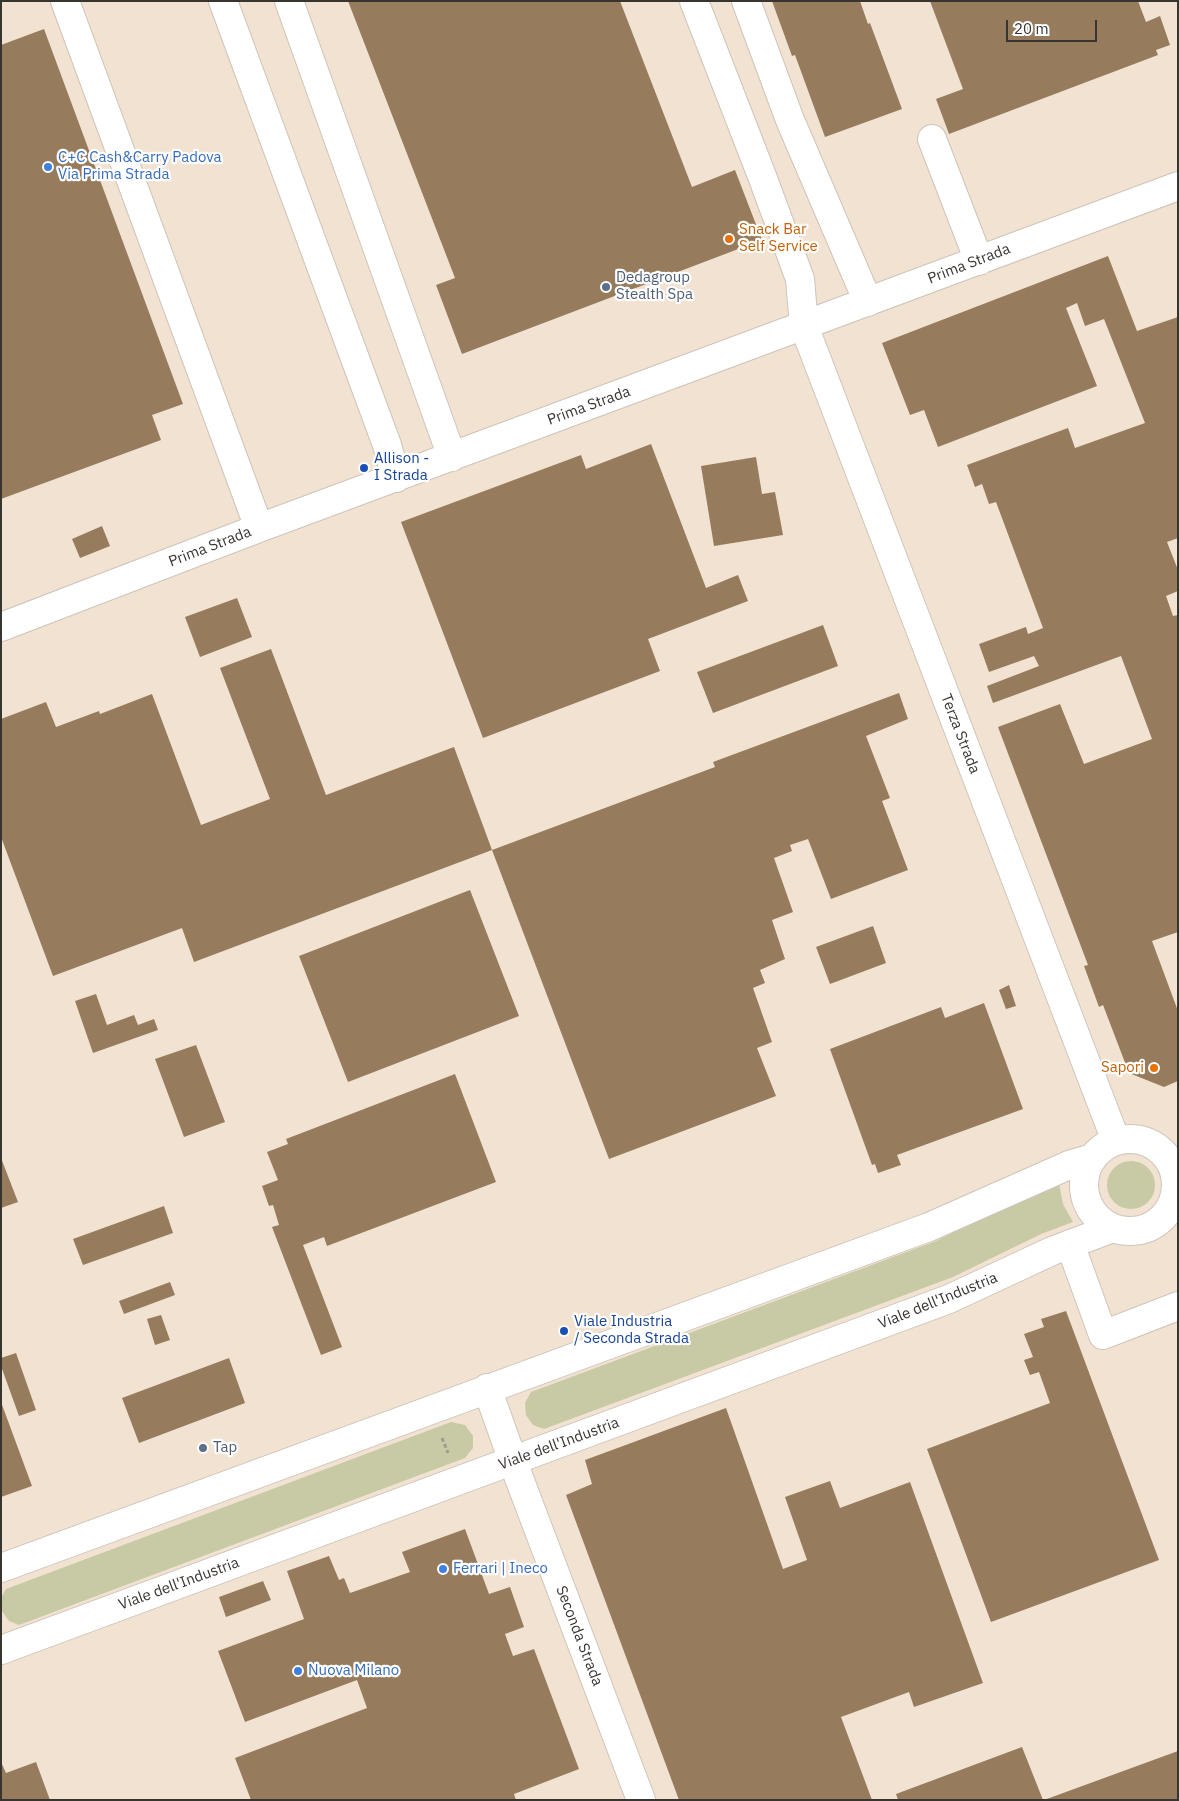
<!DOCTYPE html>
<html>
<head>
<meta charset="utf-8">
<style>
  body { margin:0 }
  #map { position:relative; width:1179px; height:1801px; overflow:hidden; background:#f9efe3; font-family:"IBM Plex Sans",sans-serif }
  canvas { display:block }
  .frame { position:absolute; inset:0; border:2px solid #383430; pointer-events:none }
  .scale { position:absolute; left:1006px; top:20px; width:91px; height:22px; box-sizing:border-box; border:2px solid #383430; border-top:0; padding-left:6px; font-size:15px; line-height:18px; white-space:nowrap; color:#383430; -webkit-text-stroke:4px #fefefe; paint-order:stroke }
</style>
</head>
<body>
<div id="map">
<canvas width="1179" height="1801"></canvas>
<div class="frame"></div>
<div class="scale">20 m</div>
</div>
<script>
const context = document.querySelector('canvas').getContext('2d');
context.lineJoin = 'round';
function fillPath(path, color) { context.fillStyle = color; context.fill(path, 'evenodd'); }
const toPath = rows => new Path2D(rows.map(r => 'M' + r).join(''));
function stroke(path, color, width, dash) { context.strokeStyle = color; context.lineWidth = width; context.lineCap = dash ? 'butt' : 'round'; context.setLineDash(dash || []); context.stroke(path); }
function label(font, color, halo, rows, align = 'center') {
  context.font = font + ' "IBM Plex Sans",sans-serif'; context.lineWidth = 4.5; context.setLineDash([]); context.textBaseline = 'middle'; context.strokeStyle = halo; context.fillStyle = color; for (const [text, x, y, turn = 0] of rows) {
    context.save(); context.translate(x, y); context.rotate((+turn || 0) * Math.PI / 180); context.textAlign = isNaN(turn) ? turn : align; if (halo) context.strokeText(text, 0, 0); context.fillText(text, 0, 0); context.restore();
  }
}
fillPath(toPath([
  [1,1,1178,1,1178,1800,1,1800]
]), '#f1e2d1');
fillPath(toPath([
  '1107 1185a24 24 0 1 1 48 0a24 24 0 1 1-48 0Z',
  [1059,1184,1063,1204,1073,1222,1041,1234,953,1277,544,1429,533,1425,526,1415,525,1403,531,1392,936,1241,1025,1197],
  [451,1422,465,1425,473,1436,473,1448,465,1458,19,1625,9,1621,2,1611,1,1598,6,1589]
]), '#c8caa5');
fillPath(toPath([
  [348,1,620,1,692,187,735,170,762,240,462,354,436,285,455,278],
  [772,1,860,1,868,24,870,23,902,109,825,137,795,55,792,56],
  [930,1,1138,1,1146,22,1160,16,1170,45,1156,50,1158,55,949,134,936,99,963,89],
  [44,29,183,404,152,415,161,440,1,499,1,45],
  [1108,256,1137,331,1178,317,1178,538,1167,542,1178,570,1178,591,1166,596,1173,616,1178,615,1178,932,1152,941,1178,1011,1178,1081,1164,1087,1129,1073,1103,1005,1099,1007,1084,966,1088,965,998,727,1060,704,1084,764,1152,739,1121,656,993,703,987,686,1039,666,1034,656,989,672,979,644,1026,627,1028,634,1043,628,996,502,989,504,982,484,975,487,967,465,1068,428,1075,448,1145,423,1104,319,1085,326,1077,303,1066,308,1097,386,938,447,924,410,910,415,882,343],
  [651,444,706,588,738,575,748,601,648,639,660,671,483,738,401,522,581,455,586,469],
  [756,457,762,494,775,492,783,535,714,546,701,466],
  [102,526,110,546,80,558,72,539],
  [237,598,252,637,200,657,185,617],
  [823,625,838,666,713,713,697,672],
  [271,649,326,795,454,747,492,850,715,767,713,762,899,693,908,719,866,736,890,798,882,801,908,870,831,899,808,839,790,845,792,851,774,858,793,912,772,920,785,959,760,970,765,983,753,988,772,1042,757,1048,776,1096,609,1159,492,850,194,962,182,928,53,976,1,837,1,719,46,702,56,727,99,711,100,714,152,694,201,825,270,799,220,668],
  [470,890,519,1016,348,1082,299,956],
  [873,926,886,963,830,984,816,947],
  [1009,985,1016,1006,1006,1009,999,990],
  [96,994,107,1025,134,1015,138,1025,154,1019,158,1030,93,1053,75,1001],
  [984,1003,1023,1109,897,1155,901,1165,878,1173,875,1164,872,1165,830,1049,941,1007,945,1018],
  [196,1045,225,1122,184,1137,155,1059],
  [455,1074,496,1182,327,1246,324,1237,303,1245,342,1347,321,1355,272,1227,279,1225,273,1205,269,1206,262,1186,278,1180,267,1152,288,1144,286,1139],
  [1,1158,18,1202,1,1208],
  [164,1206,173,1233,83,1265,73,1239],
  [170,1282,175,1295,124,1314,119,1301],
  [1066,1311,1159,1560,991,1622,927,1449,1050,1403,1039,1372,1030,1375,1024,1360,1033,1357,1024,1334,1044,1327,1041,1319],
  [161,1315,170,1340,155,1345,147,1319],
  [16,1353,36,1410,19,1416,1,1366,1,1358],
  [229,1358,245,1403,139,1443,122,1398],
  [1,1402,32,1486,1,1497],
  [726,1408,783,1569,807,1560,785,1497,830,1481,840,1508,910,1482,983,1683,914,1707,909,1692,841,1717,872,1800,679,1800,566,1495,592,1484,585,1460],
  [465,1529,489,1594,510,1587,524,1627,505,1634,513,1656,534,1649,579,1769,514,1794,516,1800,251,1800,235,1758,367,1708,357,1680,245,1722,218,1651,304,1619,287,1571,329,1556,339,1580,344,1578,350,1593,410,1572,402,1552],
  [263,1581,271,1600,226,1617,219,1597],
  [1022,1747,1043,1800,898,1800,896,1794],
  [1178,1751,1178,1800,1044,1800],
  [1,1762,6,1773,36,1762,50,1800,1,1800]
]), '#967c5d');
const minor = toPath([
  [65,1,259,528],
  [223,1,387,445,396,478],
  [289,1,452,457],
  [694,1,762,176,800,279,804,326,1116,1141],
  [746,1,790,120,868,302],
  [932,139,979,261],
  [1,627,259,528,1178,186],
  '1084 1185a46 46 0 1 1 92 0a46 46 0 1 1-92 0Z',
  [1070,1244,1103,1335,1178,1306],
  [487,1388,519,1478,641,1800],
  [1,1568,929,1227,1069,1165,1093,1158],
  [1,1650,949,1299,1052,1251,1113,1228]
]);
stroke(minor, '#cec5ba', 30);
stroke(toPath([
  [442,1438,448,1453]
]), '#a19a91', 3, [4, 2.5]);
stroke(minor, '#fff', 28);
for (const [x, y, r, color] of [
  [48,167,5,"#3f7fe0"],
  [729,239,5,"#e8710a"],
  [606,287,5,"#5c6f8a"],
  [364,468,5,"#1a4fb4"],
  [1154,1068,5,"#e8710a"],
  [564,1331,5,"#1a4fb4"],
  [203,1448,5,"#5c6f8a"],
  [443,1569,5,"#3f7fe0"],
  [298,1671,5,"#3f7fe0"]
]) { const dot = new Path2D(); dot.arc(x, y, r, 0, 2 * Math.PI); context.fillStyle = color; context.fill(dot); stroke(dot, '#fefefe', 2); }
label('15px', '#366cbe', '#fefefe', [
  ["C+C Cash&Carry Padova",58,158],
  ["Via Prima Strada",58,175],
  ["Ferrari | Ineco",453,1569],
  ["Nuova Milano",308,1671]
], 'left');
label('15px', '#c56008', '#fefefe', [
  ["Snack Bar",739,230],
  ["Self Service",739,247],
  ["Sapori",1144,1068,"right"]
], 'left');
label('15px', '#383430', '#fefefe', [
  ["Prima Strada",969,264,-21],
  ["Prima Strada",589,406,-20],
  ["Prima Strada",210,547,-21],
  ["Terza Strada",960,734,69],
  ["Viale dell'Industria",938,1301,-22],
  ["Viale dell'Industria",559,1444,-20],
  ["Viale dell'Industria",179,1584,-20],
  ["Seconda Strada",579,1636,69]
]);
label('15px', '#4e5e75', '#fefefe', [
  ["Dedagroup",616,278],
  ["Stealth Spa",616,295],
  ["Tap",213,1448]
], 'left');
label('15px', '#164399', '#fefefe', [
  ["Allison -",374,459],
  ["I Strada",374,476],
  ["Viale Industria",574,1322],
  ["/ Seconda Strada",574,1339]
], 'left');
</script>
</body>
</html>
